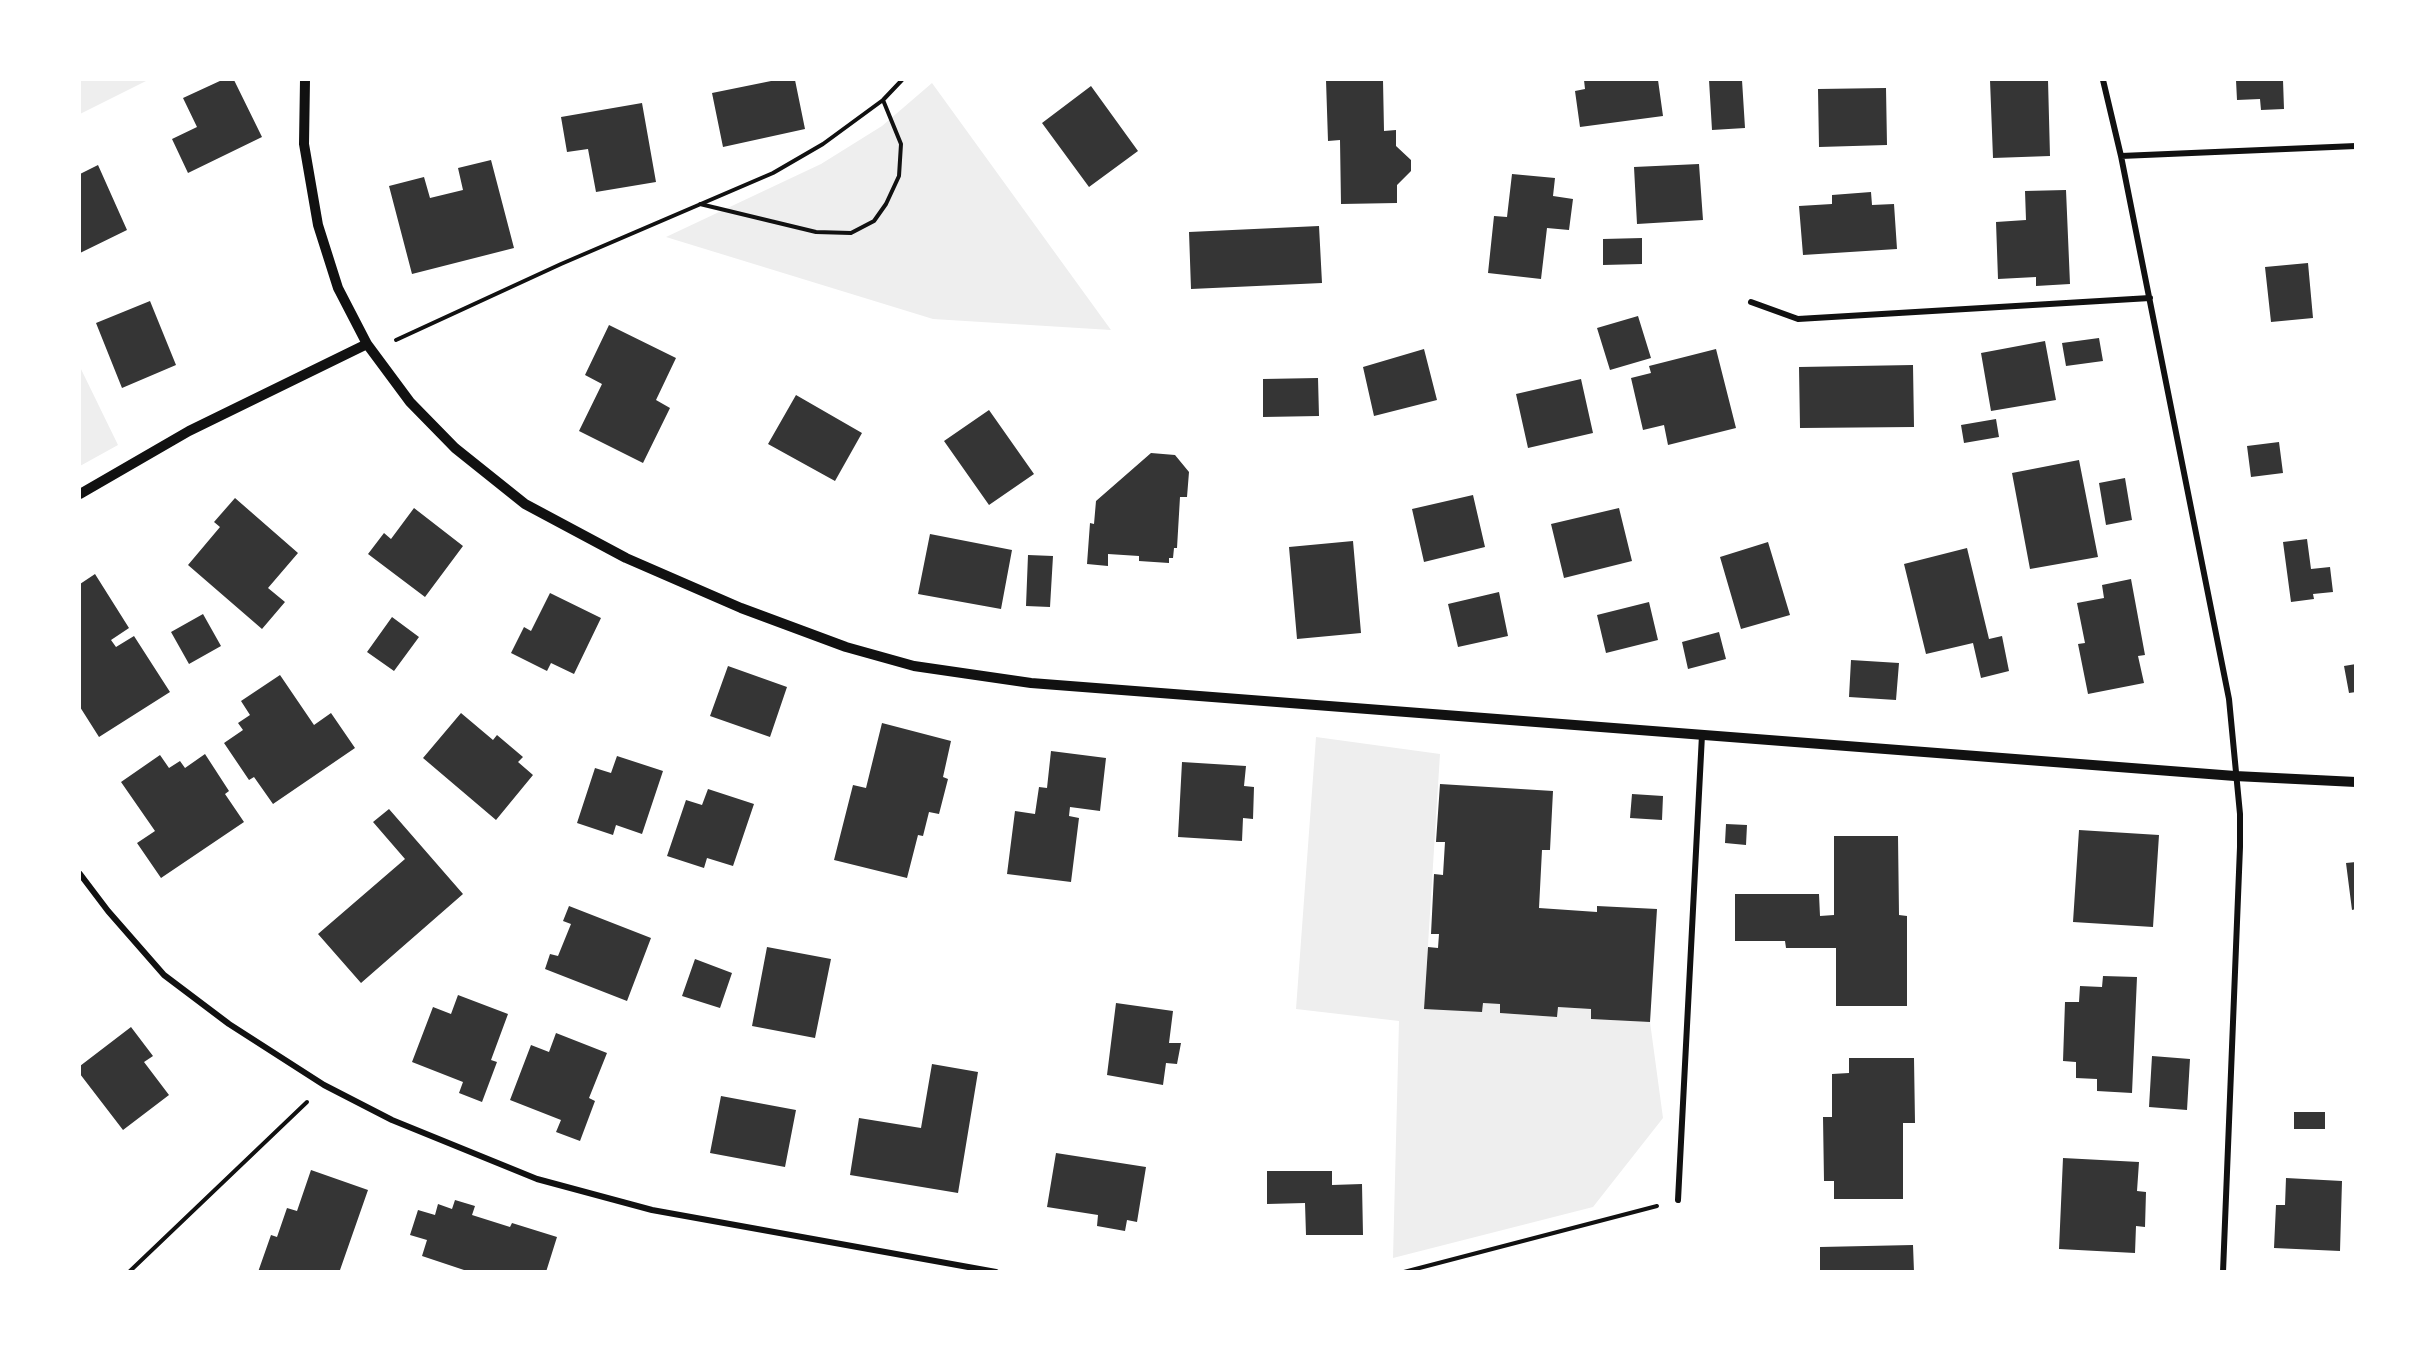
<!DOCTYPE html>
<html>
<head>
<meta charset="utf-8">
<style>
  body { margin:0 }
  #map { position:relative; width:2435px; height:1351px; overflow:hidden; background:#fff; font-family:"Zilla Slab",serif }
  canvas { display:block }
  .frame { position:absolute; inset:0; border:81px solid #fff; pointer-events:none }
</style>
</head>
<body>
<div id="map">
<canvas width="2435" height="1351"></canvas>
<div class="frame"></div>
</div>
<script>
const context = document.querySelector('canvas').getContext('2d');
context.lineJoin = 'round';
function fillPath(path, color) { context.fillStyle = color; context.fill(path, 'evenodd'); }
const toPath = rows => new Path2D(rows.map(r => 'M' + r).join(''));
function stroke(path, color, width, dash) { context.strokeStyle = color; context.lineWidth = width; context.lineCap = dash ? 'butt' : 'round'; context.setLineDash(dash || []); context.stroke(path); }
fillPath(toPath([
  [80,80,148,80,80,114],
  [932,83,1111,330,933,319,666,237,821,164,882,126],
  [80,367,118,445,80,466],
  [1316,737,1440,754,1424,1008,1482,1012,1483,1003,1500,1004,1500,1013,1557,1017,1558,1007,1591,1009,1591,1019,1650,1022,1663,1118,1593,1207,1393,1258,1399,1021,1296,1009]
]), '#eee');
fillPath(toPath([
  [222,80,234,80,262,137,188,173,172,139,197,127,183,98],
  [776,80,795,80,805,129,723,147,712,93],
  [1326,80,1383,80,1384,131,1396,130,1396,146,1411,160,1411,171,1397,185,1397,203,1341,204,1340,140,1328,141],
  [1584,80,1658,80,1663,116,1580,127,1575,91,1585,89],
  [1709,80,1742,80,1745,128,1712,130],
  [1990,80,2048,80,2050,156,1993,158],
  [2236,80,2283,80,2284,109,2261,110,2260,99,2237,100],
  [1091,86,1138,151,1089,187,1042,123],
  [1886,88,1887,145,1819,147,1818,89],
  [642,103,656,182,596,192,588,149,567,152,561,117],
  [491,160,514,248,412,274,389,186,424,177,430,198,463,190,458,168],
  [1699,164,1703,220,1637,224,1634,167],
  [98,165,127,230,80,253,80,174],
  [1512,174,1555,178,1553,196,1573,199,1569,230,1547,228,1541,279,1488,273,1494,216,1507,217],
  [2066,190,2070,284,2036,286,2036,277,1998,279,1996,222,2026,220,2025,191],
  [1871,192,1872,205,1894,204,1897,249,1803,255,1799,206,1832,204,1832,195],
  [1319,226,1322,283,1191,289,1189,232],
  [1642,238,1642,264,1603,265,1603,239],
  [2308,263,2313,318,2271,322,2265,267],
  [150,301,176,365,122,388,96,323],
  [1638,316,1651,358,1610,370,1597,328],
  [609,325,676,358,656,400,670,408,643,463,579,431,602,384,585,375],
  [2099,338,2103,361,2066,366,2062,343],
  [2045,341,2056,400,1991,411,1981,353],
  [1424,349,1437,400,1374,416,1363,367],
  [1716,349,1736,428,1668,445,1664,425,1643,430,1631,378,1651,373,1649,366],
  [1913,365,1914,427,1800,428,1799,367],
  [1318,378,1319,416,1263,417,1263,379],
  [1581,379,1593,433,1528,448,1516,394],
  [796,395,862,433,835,481,768,444],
  [989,410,1034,474,989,505,944,441],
  [1996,419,1999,437,1964,443,1961,425],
  [2279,442,2283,473,2251,477,2247,446],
  [1151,453,1175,455,1189,472,1187,497,1180,497,1177,548,1174,548,1173,558,1169,558,1169,563,1139,561,1139,556,1108,554,1108,566,1087,564,1090,523,1094,524,1096,501],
  [2079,460,2098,557,2030,569,2012,473],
  [2125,478,2132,520,2106,525,2099,483],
  [1473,495,1485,547,1424,562,1412,509],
  [235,498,298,553,268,588,285,602,262,629,188,565,220,527,214,522],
  [414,508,463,546,425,597,368,554,384,533,391,539],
  [1619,508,1632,561,1564,578,1551,524],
  [930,534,1012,550,1001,609,918,594],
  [2307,539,2311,569,2330,567,2333,592,2313,594,2314,599,2291,602,2283,542],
  [1353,541,1361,633,1297,639,1289,547],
  [1768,542,1790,615,1741,629,1720,557],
  [1967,548,1989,639,2002,636,2009,671,1981,678,1973,643,1926,654,1904,564],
  [1028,555,1053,556,1050,607,1026,606],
  [95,574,129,628,111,640,116,647,134,636,170,692,99,737,80,707,80,584],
  [2131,579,2145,655,2138,656,2144,683,2088,694,2078,644,2085,643,2077,603,2104,598,2102,585],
  [1499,592,1508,636,1458,647,1448,604],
  [550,593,601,618,574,674,551,663,547,671,511,653,524,627,531,631],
  [1649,602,1658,640,1606,653,1597,615],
  [203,614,221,646,189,664,171,632],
  [392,617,419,637,394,671,367,652],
  [1719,632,1726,659,1688,669,1682,642],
  [1851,660,1899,663,1896,700,1849,697],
  [2356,664,2356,692,2349,693,2344,666],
  [728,666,787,687,770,737,710,716],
  [280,675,314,725,331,713,355,748,273,804,254,777,249,780,224,743,243,730,238,723,250,715,241,701],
  [461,713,493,740,497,735,523,757,518,762,533,775,496,820,423,758],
  [882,723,951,741,943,777,948,779,939,814,929,812,923,836,918,835,907,878,834,860,853,785,866,788],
  [1051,751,1106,758,1100,811,1070,807,1069,816,1079,818,1071,882,1007,874,1015,811,1035,814,1039,787,1047,788],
  [205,754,229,791,225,794,244,822,161,878,137,843,155,831,121,782,160,755,169,768,180,761,185,768],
  [617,756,663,771,642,834,616,825,613,835,577,823,595,768,611,773],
  [1182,762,1246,766,1244,786,1254,787,1253,819,1243,818,1242,841,1178,837],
  [1440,784,1553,791,1550,850,1542,850,1539,908,1597,912,1597,906,1657,909,1650,1022,1591,1019,1591,1009,1558,1007,1557,1017,1500,1013,1500,1004,1483,1003,1482,1012,1424,1009,1428,947,1438,948,1439,934,1431,934,1434,874,1443,875,1445,842,1436,842],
  [708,789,754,804,733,866,707,858,704,868,667,856,686,800,702,805],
  [1632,794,1663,796,1662,820,1630,818],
  [389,809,463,894,361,983,318,934,405,859,373,822],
  [1726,824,1747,825,1746,845,1725,843],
  [2079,830,2159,835,2153,927,2073,922],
  [1834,836,1898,836,1899,915,1907,916,1907,1006,1836,1006,1836,948,1786,948,1785,941,1735,941,1735,894,1819,894,1820,916,1834,915],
  [2356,862,2356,909,2352,910,2346,863],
  [569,906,651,938,627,1001,545,969,550,954,558,956,571,924,563,921],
  [767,947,831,959,815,1038,752,1026],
  [695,959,732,973,720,1008,682,996],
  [2103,976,2137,977,2132,1093,2097,1091,2097,1079,2076,1078,2076,1062,2063,1061,2065,1002,2079,1002,2080,986,2102,987],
  [458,995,508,1014,491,1060,497,1062,482,1102,459,1093,463,1082,412,1062,433,1007,451,1014],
  [1116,1003,1173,1011,1169,1043,1181,1043,1177,1064,1166,1063,1163,1085,1107,1075],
  [131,1027,153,1056,144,1062,169,1095,123,1130,80,1074,80,1066],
  [556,1033,607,1053,589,1098,595,1101,580,1141,556,1132,561,1120,510,1100,531,1045,549,1052],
  [2152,1056,2190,1059,2187,1110,2149,1107],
  [1849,1058,1914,1058,1915,1123,1903,1123,1903,1199,1834,1199,1834,1181,1824,1181,1823,1117,1832,1117,1832,1074,1849,1073],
  [932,1064,978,1072,958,1193,850,1175,859,1118,921,1128],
  [721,1096,796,1110,785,1167,710,1153],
  [2294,1112,2325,1112,2325,1129,2294,1129],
  [1056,1153,1146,1167,1137,1222,1127,1220,1125,1231,1097,1226,1098,1215,1047,1207],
  [2063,1158,2139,1162,2137,1191,2146,1192,2145,1227,2136,1226,2135,1253,2059,1249],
  [311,1170,368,1190,340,1270,258,1272,271,1235,277,1237,287,1208,297,1211],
  [1267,1171,1332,1171,1332,1185,1362,1184,1363,1235,1306,1235,1305,1203,1267,1204],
  [2286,1178,2342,1181,2340,1251,2274,1248,2276,1205,2285,1205],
  [455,1200,475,1206,472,1215,510,1227,512,1223,557,1237,546,1272,470,1272,422,1256,427,1240,410,1235,418,1210,435,1215,438,1204,452,1209],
  [1913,1245,1914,1272,1820,1272,1820,1247]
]), '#353535');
stroke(toPath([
  [700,204,816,232,851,233,874,221,886,204,899,176,901,144,883,100],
  [396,340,561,264,773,173,823,144,883,100,902,80],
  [129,1272,307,1102],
  [1404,1272,1657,1206]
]), '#111', 4);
stroke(toPath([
  [2103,80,2121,156,2229,699,2240,814,2240,847,2223,1272],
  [2121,156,2356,146],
  [1751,302,1798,319,2150,298],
  [80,874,108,911,164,975,229,1024,324,1085,392,1120,537,1179,652,1210,996,1272],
  [1678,1200,1702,735]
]), '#111', 6);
stroke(toPath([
  [305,80,304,144,318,225,338,288,367,344,410,402,455,448,525,504,626,558,741,608,846,647,914,666,1031,683,2235,776,2356,782],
  [80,494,189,431,367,344]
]), '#111', 10);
</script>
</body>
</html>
